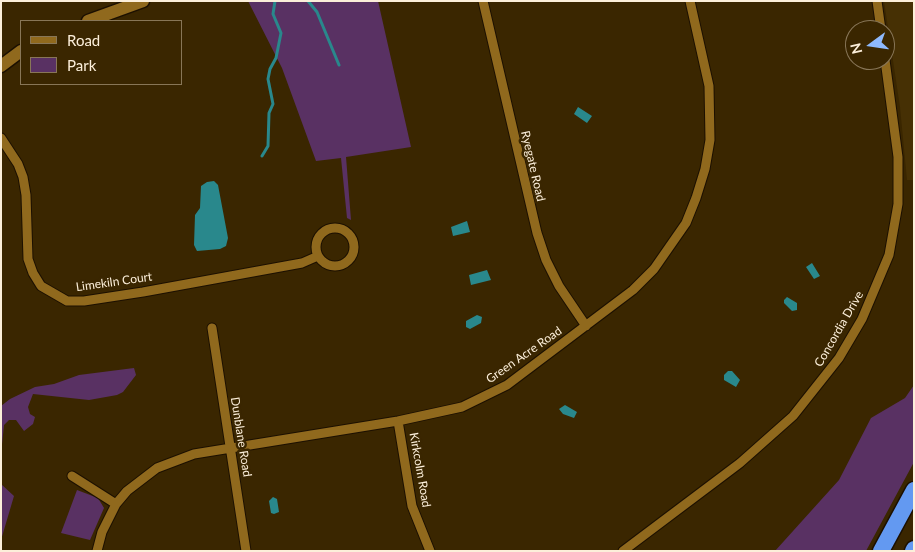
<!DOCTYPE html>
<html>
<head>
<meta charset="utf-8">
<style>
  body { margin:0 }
  #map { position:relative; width:915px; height:552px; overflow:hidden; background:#3a2600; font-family:Lato,sans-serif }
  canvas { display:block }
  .frame { position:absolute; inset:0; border:2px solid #fcefda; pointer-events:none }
  .legend { position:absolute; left:20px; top:20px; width:162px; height:65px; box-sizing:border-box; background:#3a2600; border:1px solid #887657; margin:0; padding:6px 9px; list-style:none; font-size:15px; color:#fcefda }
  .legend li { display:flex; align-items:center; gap:10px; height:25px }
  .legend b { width:25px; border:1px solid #887657 }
  .north { position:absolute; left:845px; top:20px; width:50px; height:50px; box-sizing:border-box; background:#3a2600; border:1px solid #887657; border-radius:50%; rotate:256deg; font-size:14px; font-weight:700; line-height:20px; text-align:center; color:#fcefda }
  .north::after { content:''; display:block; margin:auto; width:18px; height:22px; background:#8eb9fd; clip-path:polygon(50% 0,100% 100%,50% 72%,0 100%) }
</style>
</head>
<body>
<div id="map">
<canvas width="915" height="552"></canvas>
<div class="frame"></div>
<ul class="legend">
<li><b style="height:6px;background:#90691d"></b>Road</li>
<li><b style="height:14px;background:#593163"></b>Park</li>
</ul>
<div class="north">N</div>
</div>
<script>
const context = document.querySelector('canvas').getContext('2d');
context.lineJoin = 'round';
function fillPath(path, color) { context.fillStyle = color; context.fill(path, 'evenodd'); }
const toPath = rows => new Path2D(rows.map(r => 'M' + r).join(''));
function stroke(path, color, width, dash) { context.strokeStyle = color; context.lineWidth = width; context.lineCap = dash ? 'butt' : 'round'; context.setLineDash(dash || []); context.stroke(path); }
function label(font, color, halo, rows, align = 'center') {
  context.font = font + ' Lato,sans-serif'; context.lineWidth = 5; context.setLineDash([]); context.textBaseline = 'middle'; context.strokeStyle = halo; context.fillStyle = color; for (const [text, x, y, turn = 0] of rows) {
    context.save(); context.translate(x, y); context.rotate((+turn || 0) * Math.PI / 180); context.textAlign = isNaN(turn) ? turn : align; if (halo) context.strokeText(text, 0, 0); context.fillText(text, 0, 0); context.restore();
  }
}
fillPath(toPath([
  [884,1,914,1,914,180,907,180,900,107]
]), '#463004');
fillPath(toPath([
  [248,1,378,1,411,147,346,157,351,220,347,218,341,158,316,161,282,68],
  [134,368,136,375,123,392,117,395,89,400,33,394,28,407,30,414,35,417,33,424,24,431,16,420,9,420,4,425,1,454,1,406,10,399,35,387,54,384,79,375],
  [914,385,914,462,866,551,775,551,839,480,871,418,905,398],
  [1,484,14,496,1,540],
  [77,490,98,498,104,508,90,540,61,533]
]), '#593163');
fillPath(toPath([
  [578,107,592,116,587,123,574,114],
  [214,181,218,185,228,238,226,246,220,249,197,251,194,245,195,215,200,208,201,186,207,182],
  [467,221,470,232,453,236,451,227],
  [812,263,820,276,814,279,806,267],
  [487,270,491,280,471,285,469,275],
  [787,297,797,303,797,310,792,311,784,303,784,300],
  [477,315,482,317,481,323,470,329,466,327,466,321],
  [728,371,732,371,740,380,736,387,724,380,724,375],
  [565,405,577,412,574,418,563,414,559,409],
  [273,497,277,499,279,512,274,514,271,513,269,501]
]), '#29888c');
stroke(toPath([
  [308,1,317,12,339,65],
  [262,156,268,146,269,113,273,104,268,79,270,69,276,58,281,33,273,14,275,1]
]), '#29888c', 3);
const street = toPath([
  [483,1,537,233,546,260,559,286,586,326],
  [877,1,881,30],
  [1,138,18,164,23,177,26,195,28,259,33,273,41,286,67,301,84,301,143,292,302,263,318,256],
  '316 247a19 19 0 1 1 38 0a19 19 0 1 1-38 0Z',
  [212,328,246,551],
  [398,421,412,506,430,551],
  [72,476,116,504],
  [97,551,102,532,116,504,127,491,157,468,194,454,398,421,462,407,507,385,633,290,654,269,686,223,696,198,705,169,710,140,709,86,690,1],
  [623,551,740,463,793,416,839,358,862,319,889,255,898,204,898,157,885,60]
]);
const secondary = toPath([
  [88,21,143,1],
  [1,66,21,51]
]);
const highway = toPath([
  [881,551,914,490],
  [913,551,914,549]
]);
stroke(street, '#1c1000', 11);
stroke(secondary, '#1c1000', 15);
stroke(highway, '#1c1000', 19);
stroke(street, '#90691d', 9);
stroke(secondary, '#90691d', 12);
stroke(highway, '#6399f1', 16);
label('12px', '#fcefda', '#3a2600', [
  ["Ryegate Road",533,166,77],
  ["Limekiln Court",114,282,-8],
  ["Concordia Drive",839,329,-60],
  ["Green Acre Road",524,355,-35],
  ["Dunblane Road",241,437,81],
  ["Kirkcolm Road",420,470,80]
]);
</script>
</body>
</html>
